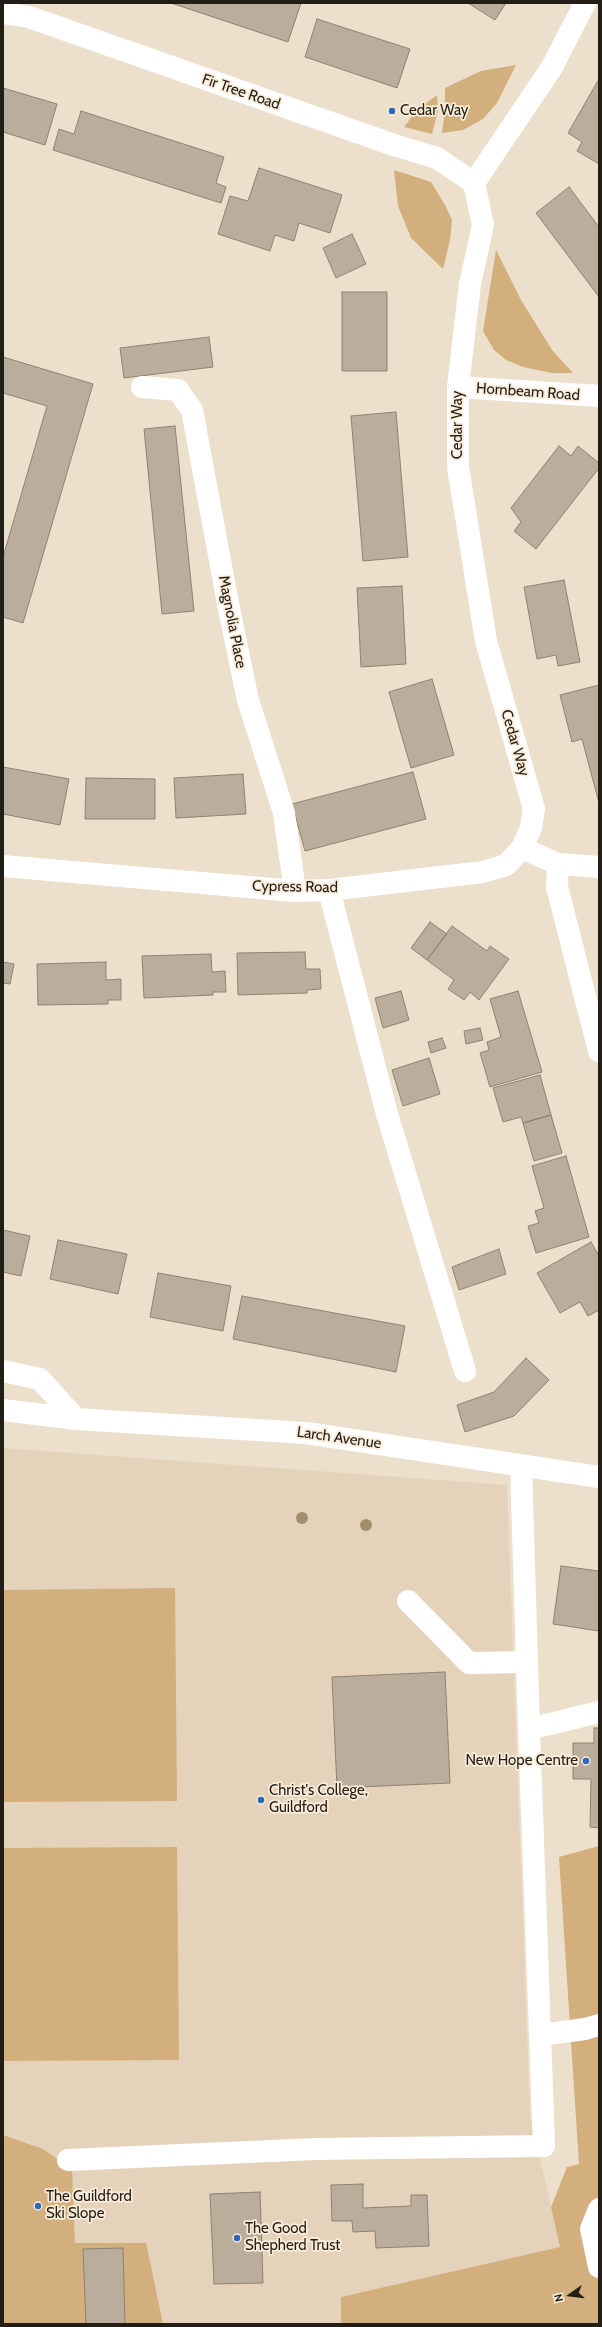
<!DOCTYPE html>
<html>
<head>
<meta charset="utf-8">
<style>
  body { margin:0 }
  #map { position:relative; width:602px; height:2327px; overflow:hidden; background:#ecdfcc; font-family:Cabin,sans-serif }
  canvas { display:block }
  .frame { position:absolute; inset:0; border:4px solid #221d16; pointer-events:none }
  .north { position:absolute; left:550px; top:2275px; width:40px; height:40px; -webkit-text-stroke:3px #faecd9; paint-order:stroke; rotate:256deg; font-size:11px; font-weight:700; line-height:16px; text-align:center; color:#221d16 }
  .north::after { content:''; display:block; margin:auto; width:14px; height:18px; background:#221d16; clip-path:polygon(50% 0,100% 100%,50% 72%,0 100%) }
</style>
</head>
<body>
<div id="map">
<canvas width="602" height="2327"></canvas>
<div class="frame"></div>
<div class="north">N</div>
</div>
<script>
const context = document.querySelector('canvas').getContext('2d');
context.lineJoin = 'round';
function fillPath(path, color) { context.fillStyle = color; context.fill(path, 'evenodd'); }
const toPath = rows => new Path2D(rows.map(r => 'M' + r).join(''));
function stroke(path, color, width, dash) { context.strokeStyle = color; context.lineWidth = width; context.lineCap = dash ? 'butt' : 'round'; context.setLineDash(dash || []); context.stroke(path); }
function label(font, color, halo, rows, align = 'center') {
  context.font = font + ' Cabin,sans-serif'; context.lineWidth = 3.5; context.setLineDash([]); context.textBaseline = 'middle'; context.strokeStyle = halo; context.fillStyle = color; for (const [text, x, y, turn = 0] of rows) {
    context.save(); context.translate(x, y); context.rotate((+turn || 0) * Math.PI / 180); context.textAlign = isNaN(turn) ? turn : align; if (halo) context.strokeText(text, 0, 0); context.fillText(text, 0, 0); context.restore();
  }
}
fillPath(toPath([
  [3,1448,507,1485,530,2115,578,2324,3,2324]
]), '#e5d2ba');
fillPath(toPath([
  [516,65,497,103,483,119,463,130,442,133,445,111,445,88,481,71],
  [437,95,438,110,432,134,404,127,416,111],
  [394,170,431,182,445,205,452,220,450,240,443,269,411,238,398,206],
  [496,250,521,300,552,350,573,373,552,373,523,367,506,360,494,350,483,331],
  [175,1588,177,1801,3,1802,3,1590],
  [599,1846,599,2324,341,2324,341,2297,560,2247,551,2207,567,2167,579,2164,559,1857],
  [177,1847,179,2060,3,2061,3,1848],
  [3,2135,43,2149,72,2170,75,2243,146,2243,163,2324,3,2324]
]), '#d2af7d');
const building = toPath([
  [171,3,301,3,288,42,171,3],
  [468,3,506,3,495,20,468,3],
  [317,19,410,49,397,88,305,57,317,19],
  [599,79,599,164,577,151,582,142,568,133,599,79],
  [3,88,57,104,45,145,3,132,3,88],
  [81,111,224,157,216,183,226,187,221,203,53,150,59,129,74,134,81,111],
  [259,168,342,195,330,233,299,223,294,241,275,235,270,251,218,234,230,196,248,201,259,168],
  [569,187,599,227,599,297,536,213,569,187],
  [352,234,366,264,336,278,323,248,352,234],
  [342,292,387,292,387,371,342,371,342,292],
  [209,337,213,367,124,378,120,348,209,337],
  [3,357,93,384,23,623,3,617,3,557,47,406,3,393,3,357],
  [396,412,408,557,363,561,351,416,396,412],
  [175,426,194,611,162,614,144,429,175,426],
  [559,446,571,456,578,446,599,463,599,468,536,549,514,531,521,522,511,508,559,446],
  [564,580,580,662,558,666,556,655,537,659,524,587,564,580],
  [402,586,406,664,361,667,357,588,402,586],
  [432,679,454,755,411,768,389,692,432,679],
  [599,685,599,803,582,739,572,742,560,695,599,685],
  [3,767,69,779,60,825,3,814,3,767],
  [413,772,426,819,305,851,292,804,413,772],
  [243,774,246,814,176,818,174,778,243,774],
  [86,778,155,779,155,819,85,819,86,778],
  [430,922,447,934,427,960,411,948,430,922],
  [452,926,487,951,490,946,509,959,479,1000,470,992,464,1000,448,989,454,980,427,960,452,926],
  [305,952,306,969,320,969,321,989,307,990,307,993,238,995,237,953,305,952],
  [211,954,212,972,225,971,226,992,213,992,213,995,144,998,142,956,211,954],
  [3,962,14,964,10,984,3,983,3,962],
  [106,962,106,980,121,979,121,1000,108,1000,108,1004,38,1005,37,964,106,962],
  [401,991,409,1020,383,1028,375,998,401,991],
  [518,991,542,1072,490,1087,480,1053,489,1050,487,1042,501,1037,490,999,518,991],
  [480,1028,483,1040,466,1044,464,1031,480,1028],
  [442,1038,446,1048,431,1053,428,1042,442,1038],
  [429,1058,440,1094,403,1106,392,1070,429,1058],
  [540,1075,551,1115,523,1123,521,1117,503,1122,493,1088,540,1075],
  [551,1115,562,1153,534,1161,523,1123,551,1115],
  [566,1156,589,1237,536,1253,528,1226,539,1223,535,1211,544,1208,532,1166,566,1156],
  [3,1230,30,1236,21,1276,3,1272,3,1230],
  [58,1240,127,1254,118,1294,50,1279,58,1240],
  [591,1242,599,1256,599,1310,588,1316,580,1302,560,1313,537,1273,591,1242],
  [499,1249,506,1274,459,1290,452,1267,499,1249],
  [158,1273,231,1286,223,1331,150,1317,158,1273],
  [242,1296,405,1326,396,1372,233,1339,242,1296],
  [526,1358,549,1380,514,1416,465,1432,457,1405,494,1392,526,1358],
  [561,1566,599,1571,599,1631,553,1624,561,1566],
  [445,1672,450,1783,337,1788,332,1677,445,1672],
  [594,1728,599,1728,599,1828,590,1827,591,1779,573,1779,573,1743,594,1743,594,1728],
  [363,2184,363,2208,411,2206,411,2195,427,2195,429,2246,376,2248,375,2231,353,2232,352,2221,332,2221,331,2185,363,2184],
  [260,2192,263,2283,214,2284,210,2194,260,2192],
  [123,2248,125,2324,86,2324,83,2249,123,2248]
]);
fillPath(building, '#baad9b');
stroke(building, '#8e8271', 1);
stroke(toPath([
  [3,13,29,17,394,145,437,158,474,183],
  [142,387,178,390,192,410,230,614,248,700,284,813,295,891],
  [458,387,599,396],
  [522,848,558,864,599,867],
  [558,864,557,887,599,1051],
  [3,866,295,891,329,890,483,872,506,865,522,848,531,828,534,809,486,641,458,467,458,387,470,284,483,225,474,183,552,67,585,3],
  [329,890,387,1114,465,1371],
  [3,1371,40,1379,76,1419],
  [3,1410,76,1419,306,1433,599,1477],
  [521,1465,529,1729,599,1712],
  [408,1601,469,1663,527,1662],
  [540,2035,585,2029,599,2025],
  [68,2160,316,2149,544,2146,529,1729],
  [599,2209,591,2229,599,2267]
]), '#fff', 22);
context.fillStyle = '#a48e6d';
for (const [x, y] of [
  [302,1518],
  [366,1525]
]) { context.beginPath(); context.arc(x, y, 6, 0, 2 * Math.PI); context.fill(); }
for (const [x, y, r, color] of [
  [392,111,4,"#2769ba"],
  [586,1761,4,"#2769ba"],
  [261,1800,4,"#2769ba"],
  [38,2206,4,"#2769ba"],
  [237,2238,4,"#2769ba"]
]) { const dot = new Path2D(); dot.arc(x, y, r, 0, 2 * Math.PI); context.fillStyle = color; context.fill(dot); stroke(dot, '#faecd9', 1.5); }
label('15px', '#221d16', '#faecd9', [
  ["Fir Tree Road",241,92,19],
  ["Hornbeam Road",528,392,4],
  ["Cedar Way",458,425,-90],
  ["Magnolia Place",232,622,79],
  ["Cedar Way",515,743,74],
  ["Cypress Road",295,887,1],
  ["Larch Avenue",339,1438,8]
]);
label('15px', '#221d16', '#faecd9', [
  ["Cedar Way",400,111],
  ["New Hope Centre",578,1761,"right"],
  ["Christ's College,",269,1791],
  ["Guildford",269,1808],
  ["The Guildford",46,2197],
  ["Ski Slope",46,2214],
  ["The Good",245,2229],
  ["Shepherd Trust",245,2246]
], 'left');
</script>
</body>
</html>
